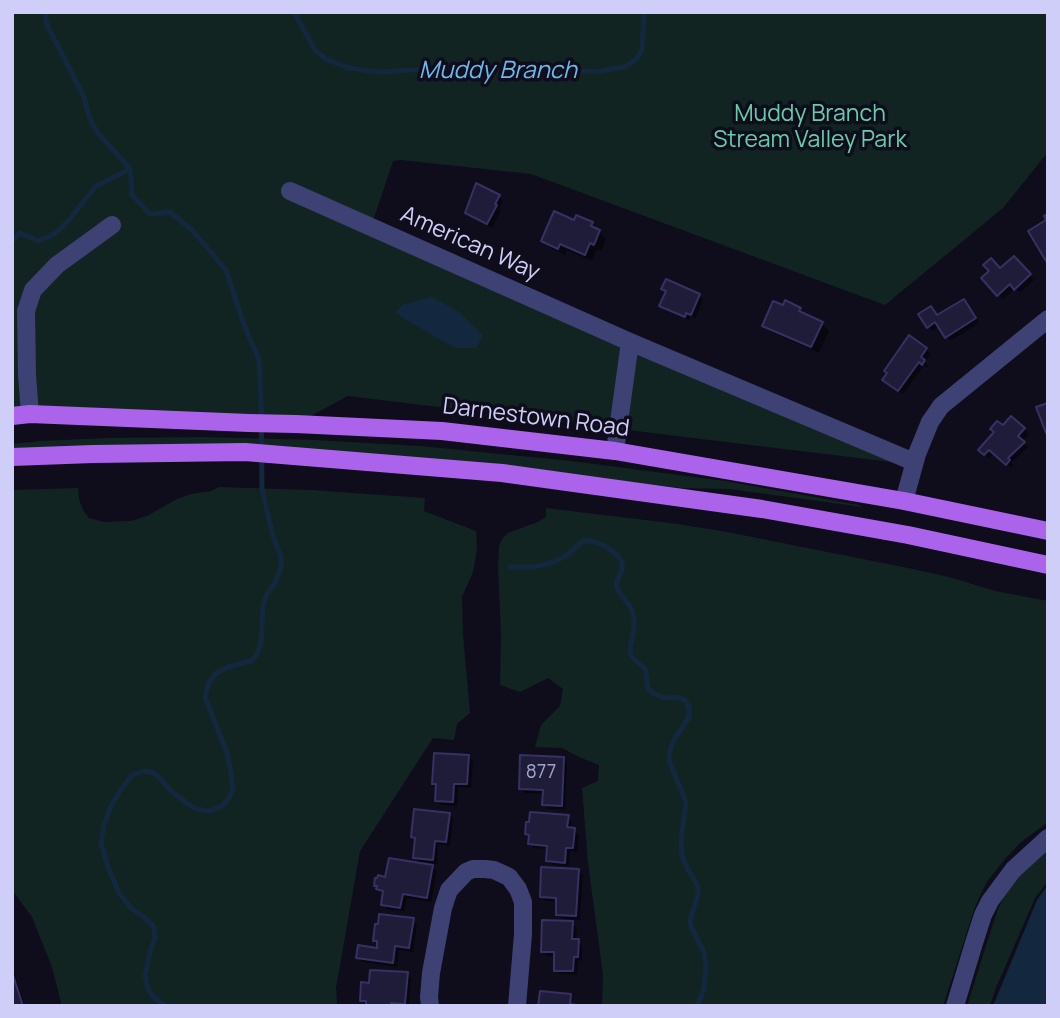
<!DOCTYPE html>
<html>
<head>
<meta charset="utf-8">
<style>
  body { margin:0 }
  #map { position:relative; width:1060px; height:1018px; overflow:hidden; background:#0f0d1b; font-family:Manrope,sans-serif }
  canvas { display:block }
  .frame { position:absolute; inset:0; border:14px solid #cfcef9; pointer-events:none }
</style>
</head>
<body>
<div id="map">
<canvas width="1060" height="1018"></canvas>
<div class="frame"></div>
</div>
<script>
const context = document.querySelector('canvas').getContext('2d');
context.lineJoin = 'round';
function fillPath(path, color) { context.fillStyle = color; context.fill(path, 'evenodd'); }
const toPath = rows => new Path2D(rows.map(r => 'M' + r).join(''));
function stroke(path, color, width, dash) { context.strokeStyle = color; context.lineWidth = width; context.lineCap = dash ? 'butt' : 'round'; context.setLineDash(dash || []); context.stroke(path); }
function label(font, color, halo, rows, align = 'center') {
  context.font = font + ' Manrope,sans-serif'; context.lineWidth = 7; context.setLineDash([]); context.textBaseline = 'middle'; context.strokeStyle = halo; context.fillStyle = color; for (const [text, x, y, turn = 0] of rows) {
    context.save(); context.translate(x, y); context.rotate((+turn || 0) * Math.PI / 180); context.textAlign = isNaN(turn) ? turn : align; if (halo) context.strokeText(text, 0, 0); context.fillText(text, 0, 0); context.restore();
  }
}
fillPath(toPath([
  [12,12,1048,12,1048,152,1003,208,885,305,531,174,401,160,393,161,369,233,891,462,348,396,296,424,12,416],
  [202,437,314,440,420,446,571,461,725,481,859,505,863,507,729,489,680,488,528,470,379,458,12,455,12,444,41,441,107,438],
  [219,487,311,490,425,498,424,511,476,531,477,550,473,572,462,597,463,634,470,713,457,724,454,740,433,738,360,851,336,988,337,1006,62,1006,52,967,32,917,12,890,12,490,78,488,79,499,83,510,89,518,104,522,131,521,147,516,177,499,191,494,211,491],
  [546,508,678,524,727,532,913,569,949,577,995,591,1048,601,1048,822,1020,843,1005,859,986,883,975,907,943,1006,602,1006,603,975,588,863,582,788,598,781,599,765,579,757,562,748,535,747,541,725,560,706,563,689,548,678,520,692,500,685,501,635,498,565,499,546,502,539,508,533,538,522,546,517],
  [1048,847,1048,881,1035,898,1029,912,995,990,990,1006,967,1006,990,933,998,909,1010,886,1026,865]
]), '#112422');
fillPath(toPath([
  [432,297,459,312,483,335,476,348,455,348,406,320,395,312,404,304],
  [1048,885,1048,1006,993,1006,1037,900]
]), '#13283e');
fillPath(toPath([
  [499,196,503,201,499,209,501,211,492,228,472,217,467,213],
  [575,222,592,224,606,239,601,251,597,249,592,261,567,250,565,255,550,248,543,241],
  [1014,258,1034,280,1020,293,1015,288,1003,299,983,278,991,271,1000,270],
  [699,295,703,300,695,318,691,316,689,320,666,310,661,305],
  [968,305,979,323,950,341,939,326,932,331,928,326,938,317],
  [800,309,807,317,822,324,829,331,819,353,771,332,764,325],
  [910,338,931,354,925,362,928,366,927,368,924,365,903,394,889,384,889,373],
  [1011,418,1029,434,1022,441,1028,447,1011,463,1014,466,1011,468,994,453,989,458,981,450],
  [468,756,473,761,471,788,458,787,457,806,441,805,437,800,437,787,434,783],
  [563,759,567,763,565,810,548,809,544,805,544,794,525,793,520,788],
  [449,814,453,819,450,846,438,844,437,864,421,862,421,864,414,857,416,840,413,837],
  [568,817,572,821,571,830,574,830,579,835,577,852,570,851,569,866,552,865,548,860,549,849,534,848,530,844,531,837,527,834],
  [432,867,437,871,431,902,407,898,404,911,387,909,383,904,383,893,376,885,387,879],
  [578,870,583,875,580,920,562,919,557,914,558,901,546,901,541,896],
  [413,920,417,924,413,952,399,950,397,967,363,962,358,958,378,950,379,944,374,940],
  [572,923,577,928,576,940,582,945,582,961,578,960,577,975,560,974,555,970,556,956,547,956,542,951],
  [12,967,13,968,25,1006,12,1006],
  [407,974,411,978,409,1006,368,1006,362,1000]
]), '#0007');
stroke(toPath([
  [45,12,47,25,84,97,89,117,97,132,130,169,132,195,150,214,170,212,193,231,226,270,243,322,259,360,261,399,262,490,273,536,281,557,281,567,276,581,267,594,263,605,261,643,257,654,251,661,228,667,215,674,208,684,205,697,227,753,231,773,233,789,229,798,222,806,210,811,196,809,184,801,170,790,160,778,152,772,144,771,132,775,120,791,111,806,104,825,101,843,108,867,119,893,131,908,145,918,154,927,155,938,150,952,145,976,147,986,152,995,164,1006],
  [294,12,315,50,326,59,348,68,379,72,476,66,556,72,601,71,624,67,636,60,642,50,644,12],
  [12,241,20,233,38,241,56,233,70,219,95,187,130,169],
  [510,567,535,567,554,562,567,555,583,541,593,541,607,547,617,555,622,562,622,570,616,584,619,592,630,606,634,617,634,628,630,650,631,656,645,669,648,688,651,692,664,698,677,697,685,700,689,707,689,717,675,738,669,753,670,763,686,802,681,840,682,854,685,864,698,886,698,894,690,920,691,927,704,952,706,967,704,989,697,1006]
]), '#13283e', 5);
const building = toPath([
  [476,183,500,195,495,204,497,205,487,224,465,213,476,183],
  [554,211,574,220,576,215,593,222,591,226,600,230,594,245,590,243,585,255,560,244,558,249,541,241,554,211],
  [1048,214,1048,260,1046,261,1028,231,1046,220,1044,216,1048,214],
  [1014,256,1031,274,1014,290,1010,284,997,296,981,278,989,271,983,265,991,258,1000,268,1014,256],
  [666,279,700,294,691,315,686,313,685,317,659,306,666,291,661,289,666,279],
  [964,299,976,318,945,338,935,322,927,328,918,314,931,306,937,315,964,299],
  [785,300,801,308,799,311,823,322,811,347,762,326,773,301,783,305,785,300],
  [909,335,927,348,921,357,925,360,922,365,919,362,898,391,882,380,887,373,884,371,909,335],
  [1048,403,1048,432,1046,433,1036,407,1048,403],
  [1011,416,1025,428,1018,436,1025,442,1008,458,1010,460,1006,465,989,450,984,455,978,450,994,432,990,429,997,421,1003,425,1011,416],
  [434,753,469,755,467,784,454,784,453,802,435,801,436,784,432,784,434,753],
  [520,755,564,757,562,806,542,805,543,790,519,789,520,755],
  [414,809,450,813,446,842,435,841,433,860,413,858,415,838,411,837,414,809],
  [530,812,569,815,567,827,575,828,573,848,566,848,565,863,546,861,547,846,528,844,529,835,525,834,526,822,529,822,530,812],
  [389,858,433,865,427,898,403,894,400,908,381,905,383,891,376,889,377,886,374,886,375,878,377,878,378,875,385,877,389,858],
  [541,867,579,869,576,916,556,915,556,898,540,897,541,867],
  [379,914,414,918,409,948,395,946,393,963,356,958,358,945,377,948,377,941,373,941,375,924,378,924,379,914],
  [542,920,573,921,572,939,579,939,578,957,574,957,573,971,554,971,554,952,541,952,542,920],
  [370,970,408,972,405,1004,391,1003,391,1006,366,1006,366,1001,360,1001,361,982,369,983,370,970],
  [12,972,23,1006,12,1006,12,972],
  [540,991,571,994,570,1004,582,1006,538,1006,540,991]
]);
fillPath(building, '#1f1c39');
stroke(building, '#363163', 2);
stroke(toPath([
  [290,191,630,342,914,462],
  [30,414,27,375,26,311,33,290,57,265,112,225],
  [615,451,630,342],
  [904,501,917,454,930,422,941,406,1048,319],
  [430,1006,429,997,431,973,443,908,449,890,466,872,473,869,485,869,494,870,509,877,518,889,523,902,523,934,517,1006],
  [955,1006,974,943,983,915,990,901,1013,870,1048,838]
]), '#3e4174', 18);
stroke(toPath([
  [12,416,30,414,249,423,296,424,442,431,615,451,904,501,1048,531],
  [12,457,93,454,245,452,502,473,762,509,908,535,1048,565]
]), '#ac63eb', 18);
label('19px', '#a3a2c9', null, [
  ["877",541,773]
]);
label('23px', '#64ceab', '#0f0d1b', [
  ["Muddy Branch",810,115],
  ["Stream Valley Park",810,141]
]);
label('23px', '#cfcef9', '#0f0d1b', [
  ["American Way",470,244,24],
  ["Darnestown Road",536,418,7]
]);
label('italic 24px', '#69baec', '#0f0d1b', [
  ["Muddy Branch",498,71]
]);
</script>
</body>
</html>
